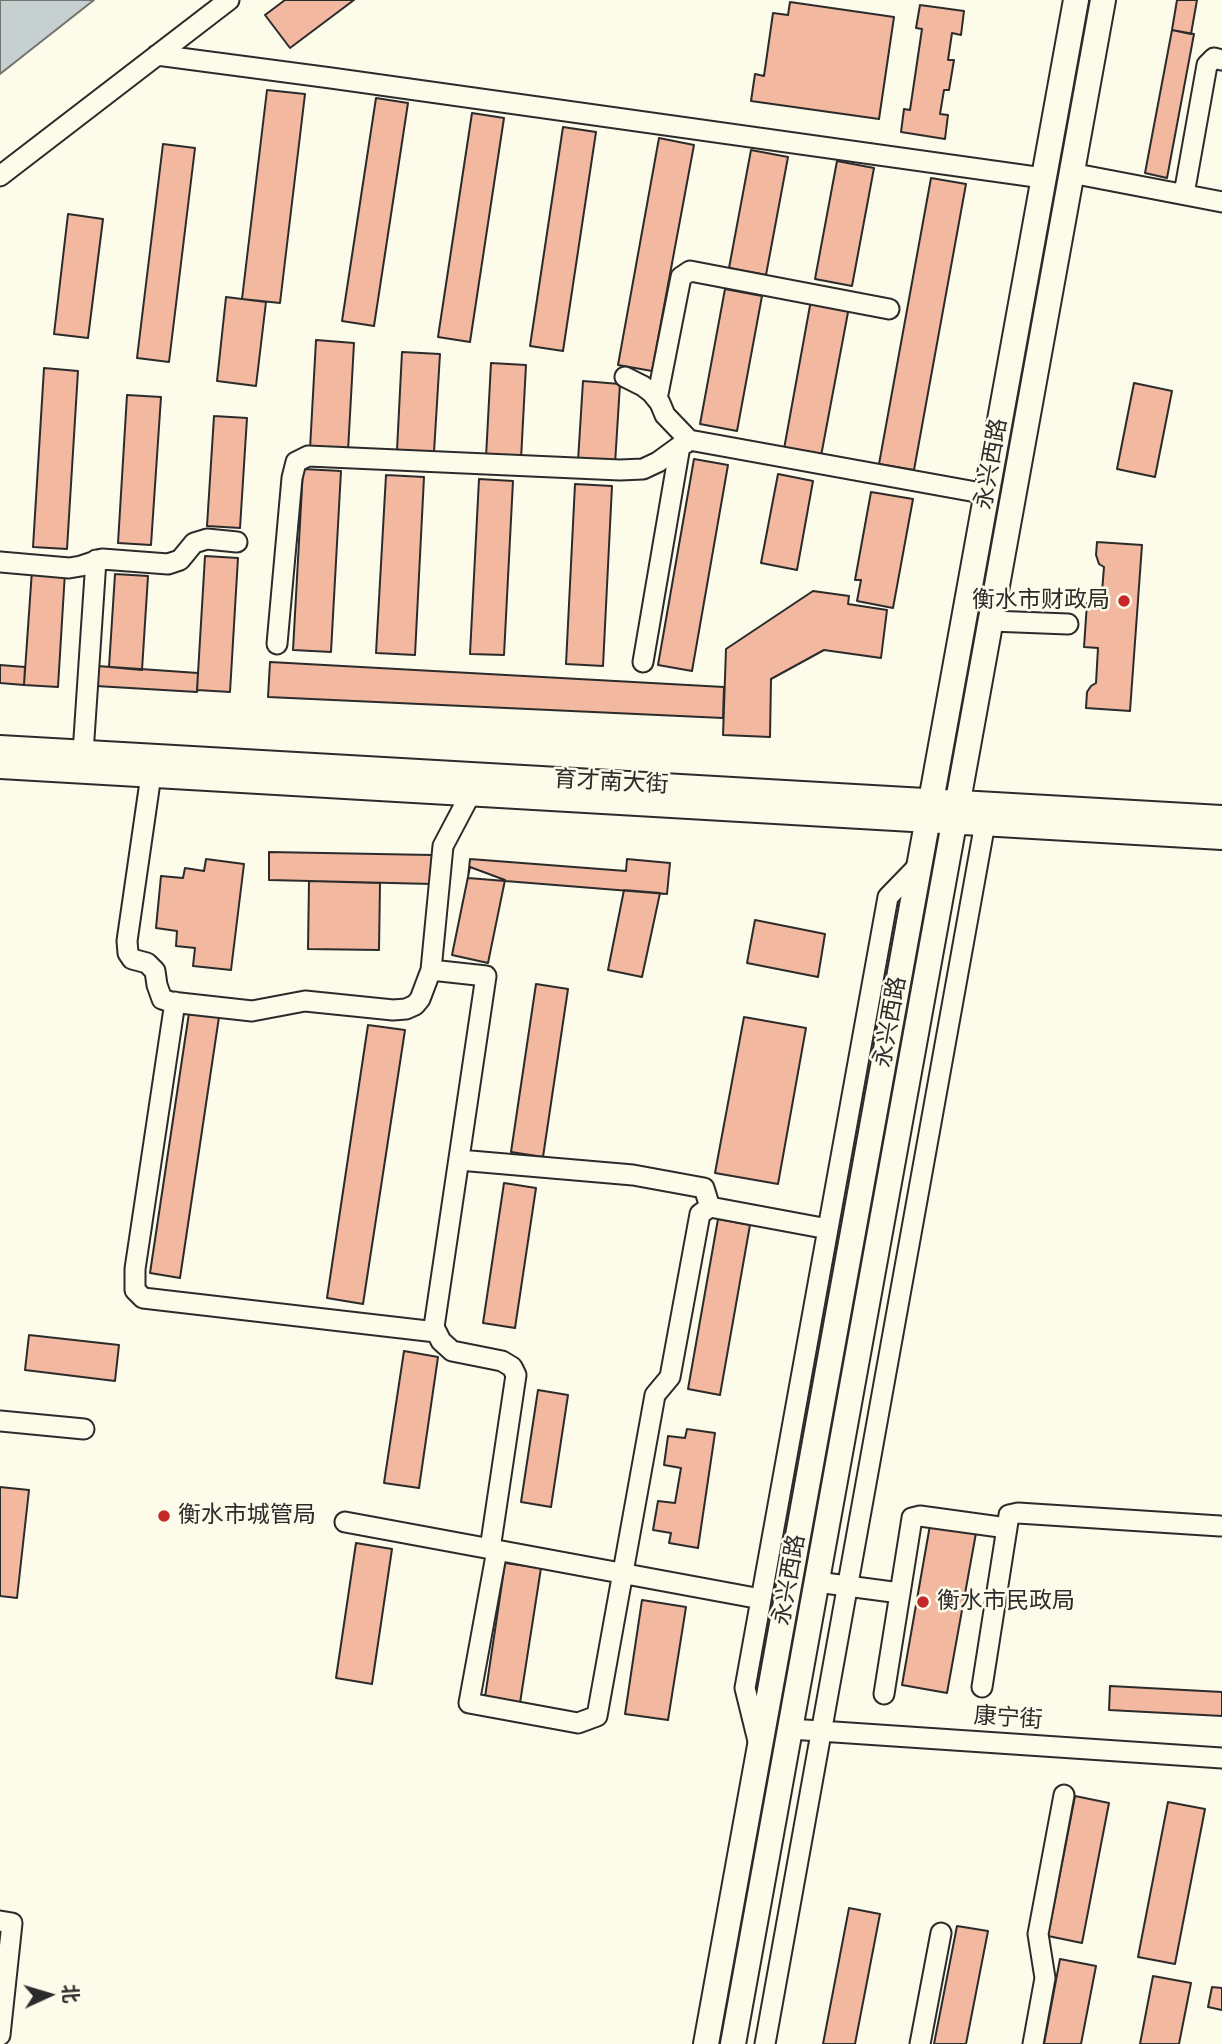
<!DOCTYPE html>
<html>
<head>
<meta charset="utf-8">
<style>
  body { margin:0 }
  #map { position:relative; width:1222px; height:2044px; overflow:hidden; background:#fdfbea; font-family:"Varela Round","Noto Sans SC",sans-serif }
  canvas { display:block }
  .north { position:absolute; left:14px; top:1960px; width:70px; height:70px; -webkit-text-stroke:5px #fdfbea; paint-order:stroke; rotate:86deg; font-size:19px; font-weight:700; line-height:28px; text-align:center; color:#2b2b2b }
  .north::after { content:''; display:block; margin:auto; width:24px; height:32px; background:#2b2b2b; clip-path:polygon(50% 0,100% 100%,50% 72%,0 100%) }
</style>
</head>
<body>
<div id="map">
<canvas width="1222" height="2044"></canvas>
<div class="north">北</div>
</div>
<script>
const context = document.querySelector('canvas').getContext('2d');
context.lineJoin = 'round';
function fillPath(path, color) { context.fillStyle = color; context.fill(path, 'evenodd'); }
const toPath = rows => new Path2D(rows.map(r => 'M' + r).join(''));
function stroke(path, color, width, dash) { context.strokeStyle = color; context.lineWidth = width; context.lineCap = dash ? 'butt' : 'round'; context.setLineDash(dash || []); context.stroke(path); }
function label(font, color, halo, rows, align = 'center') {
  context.font = font + ' "Varela Round","Noto Sans SC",sans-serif'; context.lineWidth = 5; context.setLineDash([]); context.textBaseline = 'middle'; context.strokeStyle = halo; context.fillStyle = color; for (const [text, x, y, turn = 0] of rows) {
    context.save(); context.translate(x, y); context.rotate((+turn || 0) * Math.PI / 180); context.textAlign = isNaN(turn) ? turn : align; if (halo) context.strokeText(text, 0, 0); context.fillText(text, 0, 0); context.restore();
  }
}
const water = toPath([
  [0,0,94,0,0,74,0,0]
]);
fillPath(water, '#c7d0d0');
stroke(water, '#74746e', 2);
const building = toPath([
  [285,0,354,0,290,48,265,15,285,0],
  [1177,0,1197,0,1191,34,1172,30,1177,0],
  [790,2,894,17,879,119,751,101,755,74,764,76,773,13,788,15,790,2],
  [920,5,964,11,961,35,952,33,948,60,954,60,949,90,944,90,940,114,948,115,945,139,901,132,904,109,910,110,922,29,916,28,920,5],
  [1172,30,1194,34,1167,178,1145,173,1172,30],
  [267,90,305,94,280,303,242,299,267,90],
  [376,98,408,103,374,326,342,321,376,98],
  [472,113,504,118,470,342,438,337,472,113],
  [563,127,596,132,563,351,530,346,563,127],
  [659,138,694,145,652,371,618,365,659,138],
  [163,144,195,148,169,362,137,358,163,144],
  [751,150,788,157,766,275,729,268,751,150],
  [837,161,874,168,852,286,815,279,837,161],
  [931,178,966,184,914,470,879,464,931,178],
  [68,214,103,219,88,338,54,334,68,214],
  [725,289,762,296,737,431,700,424,725,289],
  [226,297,266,302,256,386,217,381,226,297],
  [811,300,849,307,821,456,784,449,811,300],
  [316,340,354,343,348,451,310,449,316,340],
  [402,352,440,354,434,452,397,450,402,352],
  [491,363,526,365,521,459,486,457,491,363],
  [44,368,78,371,67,549,33,547,44,368],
  [583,381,620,384,615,464,578,461,583,381],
  [1134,383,1172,391,1155,477,1117,469,1134,383],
  [127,395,161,397,151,545,118,543,127,395],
  [214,416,247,418,240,528,207,526,214,416],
  [694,459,728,465,692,671,658,665,694,459],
  [303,469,341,471,331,652,293,650,303,469],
  [778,474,813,481,797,570,761,563,778,474],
  [386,475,424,477,415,655,376,653,386,475],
  [479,479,513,481,504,655,470,654,479,479],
  [575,484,612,486,603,666,566,664,575,484],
  [871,492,913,499,893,608,857,601,861,580,855,580,871,492],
  [1097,542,1142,545,1130,711,1086,708,1087,692,1091,686,1096,683,1098,648,1084,647,1087,603,1101,604,1104,567,1099,564,1096,555,1097,542],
  [205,556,238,558,230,692,197,690,205,556],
  [32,570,65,572,58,687,24,685,32,570],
  [115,574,148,576,142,670,109,667,115,574],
  [813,591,849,596,848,604,887,610,881,658,824,650,771,679,770,737,723,735,726,649,813,591],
  [270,662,724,687,723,718,268,697,270,662],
  [0,665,25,667,24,685,0,683,0,665],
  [97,666,198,673,197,692,96,686,97,666],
  [269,852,432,855,432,884,269,880,269,852],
  [206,859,244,864,231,970,193,966,195,948,176,946,177,931,156,928,161,876,183,878,185,868,204,871,206,859],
  [470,859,626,871,627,859,670,863,667,894,468,878,470,859],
  [470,867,505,880,488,963,452,955,470,867],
  [309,881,380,883,379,950,308,949,309,881],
  [624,890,660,893,642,977,608,970,624,890],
  [755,920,825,934,818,977,747,963,755,920],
  [536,984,568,989,543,1157,511,1152,536,984],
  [189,1013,219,1017,180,1278,150,1273,189,1013],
  [744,1017,806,1028,778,1184,715,1173,744,1017],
  [368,1025,405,1030,363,1304,327,1298,368,1025],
  [504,1183,536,1188,515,1328,483,1323,504,1183],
  [718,1219,750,1225,720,1395,688,1389,718,1219],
  [29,1335,119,1345,115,1381,25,1370,29,1335],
  [404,1351,438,1357,419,1488,384,1483,404,1351],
  [538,1390,568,1395,551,1507,521,1502,538,1390],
  [687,1429,715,1433,698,1548,669,1543,671,1533,653,1530,658,1501,675,1503,681,1468,664,1465,668,1436,685,1438,687,1429],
  [0,1487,29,1490,17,1598,0,1596,0,1487],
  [930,1525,976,1533,947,1693,902,1685,930,1525],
  [356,1543,392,1549,372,1684,336,1678,356,1543],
  [505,1563,541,1568,520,1703,485,1697,505,1563],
  [642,1600,686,1607,668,1720,625,1714,642,1600],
  [1110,1686,1222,1692,1222,1716,1109,1710,1110,1686],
  [1075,1796,1109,1803,1082,1943,1048,1936,1075,1796],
  [1168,1802,1205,1809,1175,1964,1138,1957,1168,1802],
  [849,1908,880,1914,855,2044,823,2044,849,1908],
  [957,1926,988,1931,966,2044,934,2044,957,1926],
  [1060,1959,1096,1966,1081,2044,1044,2044,1060,1959],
  [1153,1976,1191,1983,1179,2044,1140,2044,1153,1976],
  [1212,1987,1222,1988,1222,2010,1208,2007,1212,1987]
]);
fillPath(building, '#f2b8a0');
stroke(building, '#2b2b2b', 2);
const minor = toPath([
  [157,55,331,78,1043,178],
  [1071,173,1222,202],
  [0,176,229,0],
  [1184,194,1207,65,1214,58,1222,60],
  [625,377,643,386,652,393,660,403,665,415,689,440,987,494],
  [657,399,681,277,690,271,889,309],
  [0,562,69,568,81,566,102,559,168,564,180,560,194,543,207,539,237,542],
  [991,621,1068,624],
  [277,644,292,478,296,462,308,456,620,470,643,469,658,462,680,446],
  [643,662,680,446,686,443],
  [83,753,96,560],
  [151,775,127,941,128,953,132,959,147,963,155,971,157,985,162,999,171,1002,252,1011,305,1001,393,1010,406,1009,415,1005,420,999,431,970],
  [471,793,443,846,431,970,486,976,434,1327,441,1341,452,1351,502,1361,512,1367,516,1375,490,1549],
  [175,1002,135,1269,135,1290,143,1298,436,1332],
  [459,1160,633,1175,704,1188,710,1207,828,1229],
  [0,1421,84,1429],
  [345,1522,761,1599],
  [497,1550,469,1703,578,1723,597,1716,655,1395,670,1377,700,1214,710,1207],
  [817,1582,900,1593],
  [982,1687,1009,1515,1018,1513,1220,1526],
  [884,1694,912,1518,920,1516,1007,1528],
  [790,1729,1222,1758],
  [759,1745,745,1688,888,897,920,864],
  [0,1921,12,1923,0,2035],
  [765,2044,985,823],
  [920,2044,941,1933],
  [1033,2044,1045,1978,1038,1934,1064,1795]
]);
const major = toPath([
  [0,748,1222,818],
  [0,766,1222,837],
  [706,2044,1076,0],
  [733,2044,1103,0]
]);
stroke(minor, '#2b2b2b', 23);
stroke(major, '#2b2b2b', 28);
stroke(minor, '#fdfbea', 19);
stroke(major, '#fdfbea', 24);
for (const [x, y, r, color] of [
  [1124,601,7,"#c62828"],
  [164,1516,7,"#c62828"],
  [923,1602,7,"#c62828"]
]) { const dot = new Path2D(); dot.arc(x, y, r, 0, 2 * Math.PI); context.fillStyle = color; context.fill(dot); stroke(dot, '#fdfbea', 2.5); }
label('23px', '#2b2b2b', '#fdfbea', [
  ["永兴西路",992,464,-80],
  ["育才南大街",611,783,3],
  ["永兴西路",891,1022,-80],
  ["永兴西路",790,1580,-80],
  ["康宁街",1008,1719,4]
]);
label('23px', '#2b2b2b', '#fdfbea', [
  ["衡水市财政局",1110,601,"right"],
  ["衡水市城管局",178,1516],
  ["衡水市民政局",937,1602]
], 'left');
</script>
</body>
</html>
